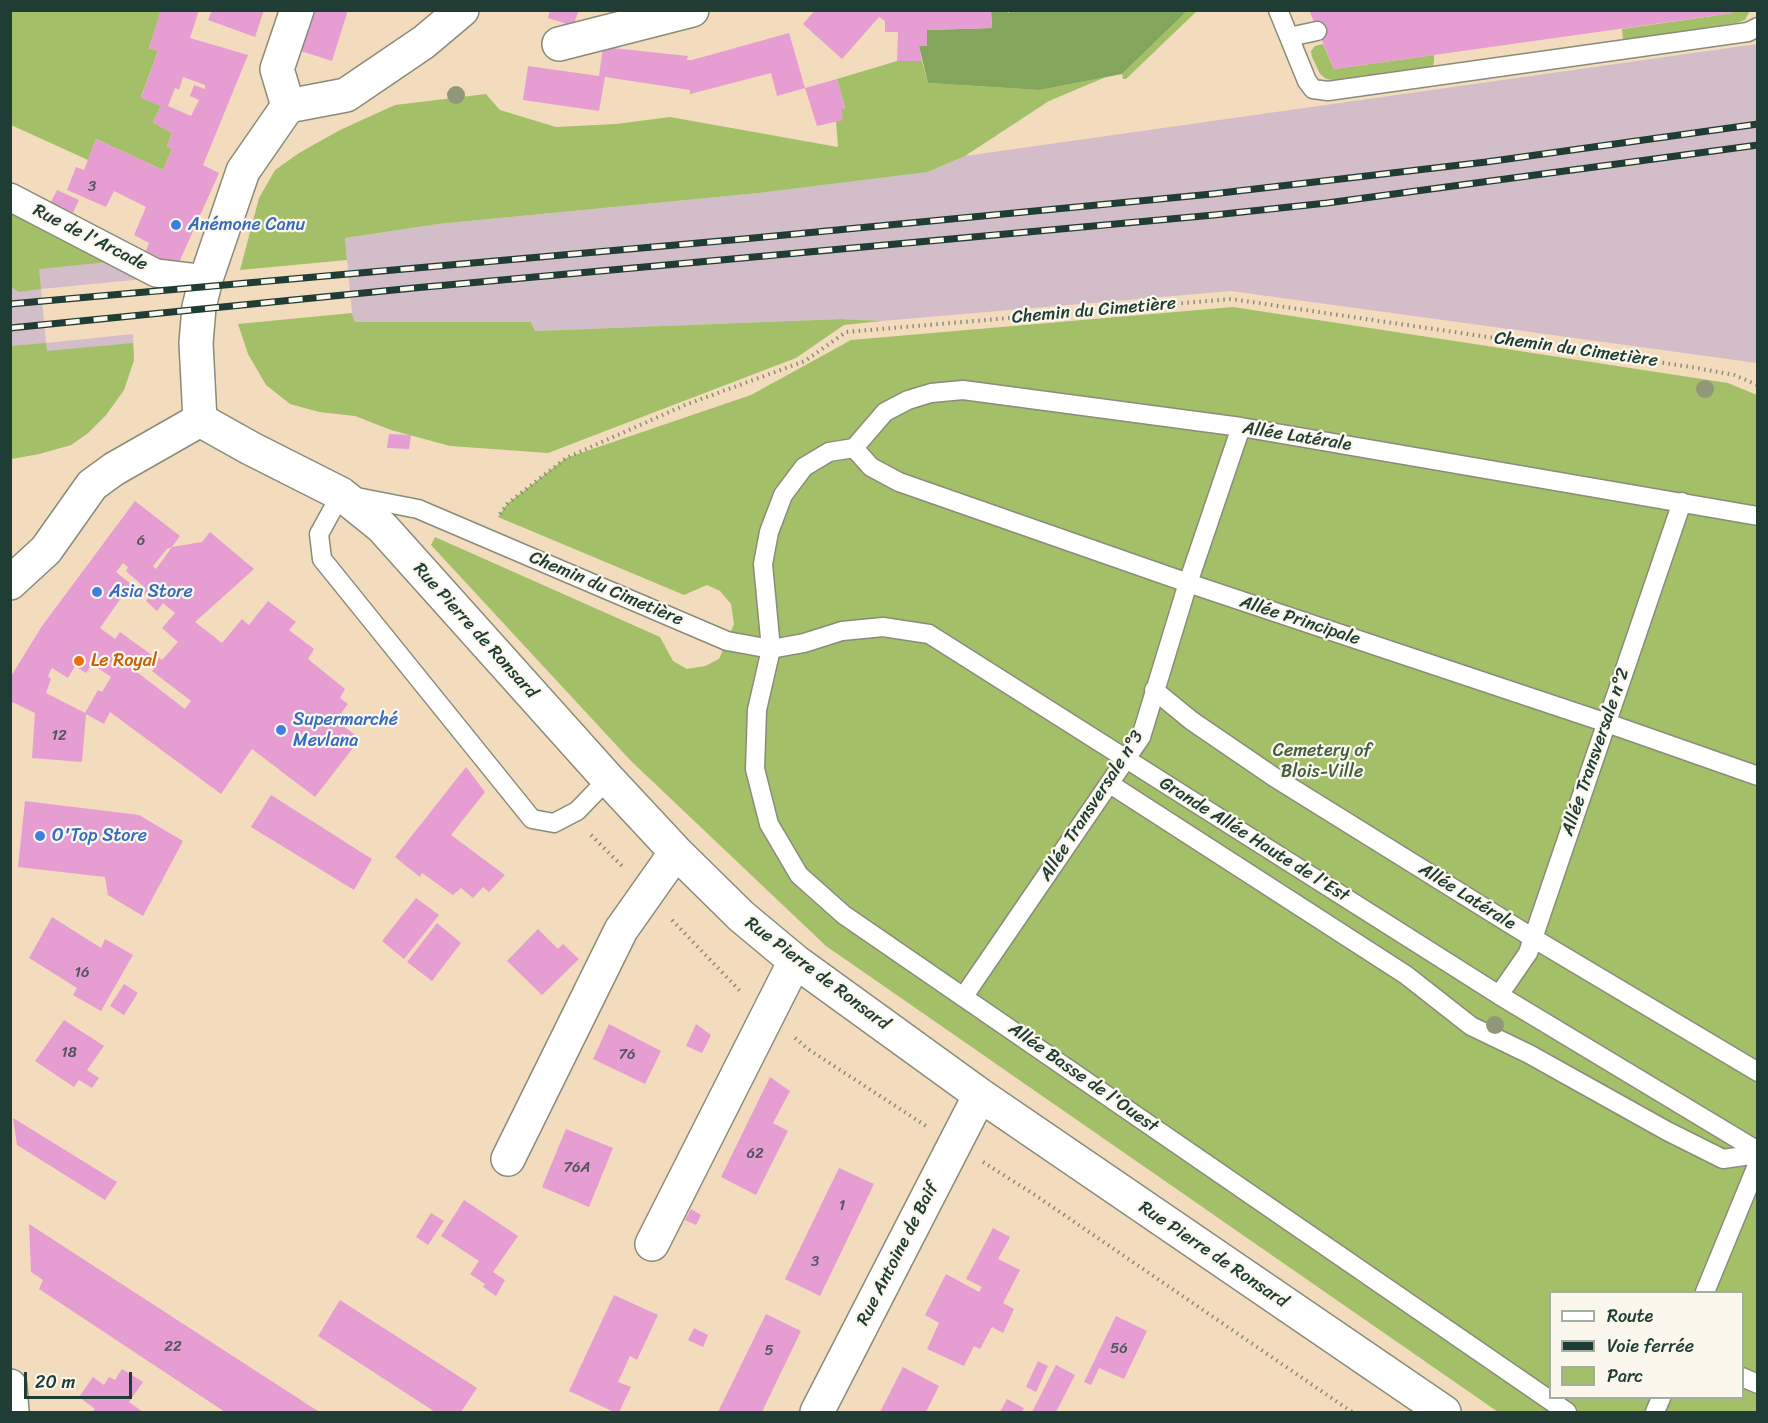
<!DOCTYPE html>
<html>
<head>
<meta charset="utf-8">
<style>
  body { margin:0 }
  #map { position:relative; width:1768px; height:1423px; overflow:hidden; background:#f3dcbe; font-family:Sriracha,sans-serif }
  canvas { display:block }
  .frame { position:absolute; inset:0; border:12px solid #1f3d34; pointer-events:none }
  .legend { position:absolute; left:1549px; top:1291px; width:195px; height:108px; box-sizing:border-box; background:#fbf7ec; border:2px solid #a3ada2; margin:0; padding:8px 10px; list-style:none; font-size:18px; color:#1f3d34 }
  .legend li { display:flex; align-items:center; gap:12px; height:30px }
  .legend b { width:30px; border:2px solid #a3ada2 }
  .scale { position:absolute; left:24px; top:1372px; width:108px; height:27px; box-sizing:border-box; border:3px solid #1f3d34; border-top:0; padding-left:8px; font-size:18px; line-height:21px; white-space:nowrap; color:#1f3d34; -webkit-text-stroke:4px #fbf7ec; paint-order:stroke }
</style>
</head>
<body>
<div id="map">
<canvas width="1768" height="1423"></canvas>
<div class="frame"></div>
<ul class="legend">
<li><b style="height:8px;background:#fff"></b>Route</li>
<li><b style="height:8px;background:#1f3d34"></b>Voie ferrée</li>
<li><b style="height:16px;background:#a3c068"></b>Parc</li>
</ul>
<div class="scale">20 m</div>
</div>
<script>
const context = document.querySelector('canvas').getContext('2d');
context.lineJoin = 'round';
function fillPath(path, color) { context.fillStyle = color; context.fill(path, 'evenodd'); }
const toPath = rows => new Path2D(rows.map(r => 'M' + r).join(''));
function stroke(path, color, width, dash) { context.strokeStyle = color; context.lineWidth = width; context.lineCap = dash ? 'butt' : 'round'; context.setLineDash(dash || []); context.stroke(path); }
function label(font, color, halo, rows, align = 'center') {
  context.font = font + ' Sriracha,sans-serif'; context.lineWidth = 4.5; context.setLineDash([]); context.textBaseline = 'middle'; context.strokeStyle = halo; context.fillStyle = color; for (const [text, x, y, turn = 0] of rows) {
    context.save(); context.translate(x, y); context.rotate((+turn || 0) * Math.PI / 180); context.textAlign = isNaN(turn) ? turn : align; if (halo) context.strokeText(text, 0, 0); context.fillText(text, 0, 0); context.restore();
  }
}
fillPath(toPath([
  [1757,44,1757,363,1231,291,882,321,841,319,535,331,531,322,355,322,352,313,345,238,438,224,759,193,928,172,965,156],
  [11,223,154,278,41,289,46,343,133,334,134,360,124,390,106,415,88,433,71,445,39,454,11,459]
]), '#d2bdc8');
fillPath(toPath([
  [10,11,161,11,149,48,158,51,141,97,161,106,153,122,172,133,167,146,172,149,163,170,96,139,88,160,11,125],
  [1187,11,1197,11,1126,79,1123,79,1122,74],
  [1731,11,1750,11,1745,20,1736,23,1623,40,1622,29,1733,13],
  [1323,44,1334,69,1434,55,1434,61,1433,66,1333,80,1326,79,1320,74,1312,57,1311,51,1315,46],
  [897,61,922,61,928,83,1040,90,1106,77,1049,101,965,156,928,172,759,193,438,224,345,238,347,260,240,270,259,198,275,170,299,153,340,130,395,105,486,94,500,110,556,127,616,124,670,117,838,147,836,121,842,120,841,109,845,108,837,79],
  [10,204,118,261,39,269,41,289,19,292,11,287],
  [1233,307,1728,383,1757,395,1757,1412,1498,1412,826,946,631,761,431,545,435,537,660,637,673,661,687,669,705,666,719,659,734,624,731,604,720,591,707,585,684,595,498,517,507,504,566,458,751,395,851,340],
  [1550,1292,1742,1292,1742,1398,1550,1398],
  [352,313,355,322,531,322,535,331,841,319,882,321,844,325,796,358,548,453,450,446,391,430,355,416,319,412,290,404,266,385,248,354,238,324],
  [46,343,47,351,133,343,134,360,124,390,106,415,88,433,71,445,39,454,11,459,11,346]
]), '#a3c068');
fillPath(toPath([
  [1013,10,1187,11,1122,74,1040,90,928,83,919,46,927,30,992,28,991,11,1007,11,1008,13]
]), '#82a65c');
fillPath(toPath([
  [161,10,199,10,190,38,248,55,203,165,219,173,177,267,146,251,149,243,134,235,146,207,114,191,106,207,67,190,76,167,84,170,96,139,163,170,172,149,167,146,172,133,153,122,161,106,141,98,158,51,149,48],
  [183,77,205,85,205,89,194,85,190,96,199,100,191,116,168,106,175,88,179,90],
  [212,10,264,10,255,37,208,20],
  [312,10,348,10,332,61,301,51],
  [550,10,579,10,573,26,548,18],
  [815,10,991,10,992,28,927,30,927,46,919,46,922,61,897,61,898,32,885,32,885,21,879,17,842,59,803,24],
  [1309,10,1731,10,1733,13,1334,69],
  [789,33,805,88,837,79,845,109,841,109,843,120,817,126,805,88,777,96,771,73,690,94,690,90,605,77,599,111,523,100,528,66,599,76,603,47,688,56,687,60,692,60],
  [57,190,79,200,73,213,51,202],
  [389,434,411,435,409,449,387,448],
  [135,501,180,536,172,547,167,549,153,566,156,569,172,547,202,542,210,532,254,569,195,622,222,643,242,619,249,625,268,601,296,622,289,630,314,649,308,659,345,689,340,698,348,704,336,720,360,739,315,797,252,749,221,794,110,712,104,724,86,714,82,762,32,758,35,713,10,701,10,678,42,626],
  [123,563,128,567,126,571,144,587,141,591,149,597,146,601,157,611,163,603,175,613,162,628,178,642,162,660,154,654,153,656,120,632,115,639,100,628,131,584,116,572],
  [139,658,154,669,152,671,191,701,185,709,133,669],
  [92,664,111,677,102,692,98,690,85,713,46,693,51,679,48,676,52,668,68,678,75,666,86,673],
  [466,767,485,792,451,835,505,875,489,892,483,887,473,898,461,888,453,895,422,873,420,877,395,857],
  [271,795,372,859,354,890,251,827],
  [25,801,139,815,183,841,143,916,108,895,105,877,18,867],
  [416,898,439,915,404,959,382,941],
  [52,917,101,948,105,939,133,955,101,1011,73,995,77,988,29,958],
  [437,923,461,943,432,981,407,962],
  [538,929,558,949,563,944,579,959,542,995,507,961],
  [124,984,138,993,124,1015,110,1006],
  [64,1020,104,1046,87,1070,99,1078,92,1088,79,1080,74,1087,35,1061],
  [609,1024,661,1051,645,1084,593,1059],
  [696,1024,711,1035,702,1053,686,1046],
  [770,1077,790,1091,773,1123,788,1131,756,1195,721,1177],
  [13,1118,117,1182,105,1200,17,1145],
  [566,1129,613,1148,589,1207,542,1187],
  [839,1168,874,1184,820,1296,785,1279],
  [464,1200,518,1236,493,1272,505,1280,496,1296,483,1287,485,1284,470,1274,479,1261,441,1236],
  [691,1209,701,1215,696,1225,685,1220],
  [431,1213,444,1221,428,1245,416,1237],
  [29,1224,310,1406,320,1412,225,1412,39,1289,43,1280,31,1272],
  [993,1228,1010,1237,998,1259,1020,1270,1003,1303,1014,1309,1003,1333,992,1327,980,1349,974,1346,964,1366,927,1349,939,1323,925,1315,946,1274,979,1292,982,1287,966,1279],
  [614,1295,658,1315,637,1360,630,1356,618,1382,631,1387,619,1412,614,1412,569,1391],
  [340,1300,477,1388,461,1412,435,1412,318,1336],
  [766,1314,801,1331,762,1412,718,1412],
  [1116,1316,1147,1331,1124,1379,1099,1368,1091,1385,1084,1382],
  [694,1328,708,1335,703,1347,688,1340],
  [1038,1361,1048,1366,1036,1392,1026,1387],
  [1056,1365,1075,1375,1056,1412,1032,1412],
  [903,1367,939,1386,926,1412,880,1412],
  [122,1369,143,1382,129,1402,143,1412,92,1412,95,1409,79,1397,93,1377,104,1385,109,1377,115,1380],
  [1007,1399,1024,1408,1022,1412,1000,1412]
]), '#e59dd2');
const service = toPath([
  [1278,10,1307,81,1313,89,1328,91,1748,32,1758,27],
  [1289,37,1317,31],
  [854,448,829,452,804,467,783,495,769,532,763,564,771,649,757,710,755,769,769,824,799,875,844,915,1567,1412],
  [854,448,871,467,899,482,1188,583,1607,723,1758,776],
  [854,448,885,412,908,400,931,393,963,390,1241,427,1758,516],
  [1154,690,1192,721,1274,777,1533,938,1758,1072],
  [608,779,577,811,554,823,532,819,322,559,319,534,341,494,418,509,727,641,771,649,804,643,842,631,883,627,929,634,1499,995,1758,1151],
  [1110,784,1406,975,1471,1026,1529,1054,1667,1131,1723,1159,1758,1154],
  [1499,995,1528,953,1682,502],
  [964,996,1141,737,1188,583,1241,427],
  [1705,1292,1758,1163],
  [1742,1377,1758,1384],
  [1655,1412,1661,1398]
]);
const pedestrian = toPath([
  [10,197,156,273,206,279]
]);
const minor = toPath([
  [559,44,692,10],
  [288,106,277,69,297,10],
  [200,420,250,448,341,494,382,527,608,779,676,852,741,916,795,961,980,1095,1444,1412],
  [508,1159,621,930,676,852],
  [652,1244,795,961],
  [817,1412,980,1095]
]);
const tertiary = toPath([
  [10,583,46,550,92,485,114,469,200,420,196,343,199,307,206,279,243,171,288,106,346,95,424,42,462,10],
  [10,1386,12,1412]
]);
stroke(service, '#898c79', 21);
stroke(pedestrian, '#898c79', 30);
stroke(minor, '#898c79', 36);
stroke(tertiary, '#898c79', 36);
stroke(toPath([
  [500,514,507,504,566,458,685,405,805,361,846,332,1231,299,1691,367,1734,375,1758,385],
  [591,835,624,868],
  [672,920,741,992],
  [795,1038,808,1049,926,1126],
  [983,1162,1035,1195,1352,1412]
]), '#898c79', 4, [1.5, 4.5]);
stroke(service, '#fff', 18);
stroke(pedestrian, '#fff', 27);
stroke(minor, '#fff', 33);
stroke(tertiary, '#fff', 33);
const rail = toPath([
  [10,304,743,239,1212,194,1486,162,1758,124],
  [10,328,414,288,1214,215,1327,203,1758,145]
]);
stroke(rail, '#1f3d34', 7);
stroke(rail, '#fbf7ec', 4.5, [14]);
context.fillStyle = '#919779';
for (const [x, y] of [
  [456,95],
  [1705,389],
  [1495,1025]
]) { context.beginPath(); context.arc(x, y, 9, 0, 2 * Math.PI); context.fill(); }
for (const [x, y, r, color] of [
  [176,225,6,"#3f7fe0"],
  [97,592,6,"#3f7fe0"],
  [79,661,6,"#e8710a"],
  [281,730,6,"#3f7fe0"],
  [40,836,6,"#3f7fe0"]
]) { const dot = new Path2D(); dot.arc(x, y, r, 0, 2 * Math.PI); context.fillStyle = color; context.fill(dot); stroke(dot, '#fbf7ec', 2); }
label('15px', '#50555c', null, [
  ["3",92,187],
  ["6",141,541],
  ["12",59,736],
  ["16",82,973],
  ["18",69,1053],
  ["76",627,1055],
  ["62",755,1154],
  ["76A",577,1168],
  ["1",842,1206],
  ["3",815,1262],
  ["22",173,1347],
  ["56",1119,1349],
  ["5",769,1351]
]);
label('18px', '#366cbe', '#fbf7ec', [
  ["Anémone Canu",188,225],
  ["Asia Store",109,592],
  ["Supermarché",293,720],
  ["Mevlana",293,741],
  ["O'Top Store",52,836]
], 'left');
label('18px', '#1f3d34', '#fbf7ec', [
  ["Rue de l'Arcade",90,238,27],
  ["Chemin du Cimetière",1094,311,-5],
  ["Chemin du Cimetière",1576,350,8],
  ["Allée Latérale",1297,437,9],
  ["Chemin du Cimetière",606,589,23],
  ["Allée Principale",1300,621,18],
  ["Rue Pierre de Ronsard",475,631,48],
  ["Allée Transversale n°2",1596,752,-71],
  ["Allée Transversale n°3",1092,806,-57],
  ["Grande Allée Haute de l'Est",1254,840,32],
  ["Allée Latérale",1467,897,32],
  ["Rue Pierre de Ronsard",817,974,37],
  ["Allée Basse de l'Ouest",1083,1078,35],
  ["Rue Antoine de Baif",898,1254,-63],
  ["Rue Pierre de Ronsard",1213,1255,34]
]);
label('18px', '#c56008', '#fbf7ec', [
  ["Le Royal",91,661]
], 'left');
label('18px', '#405e41', '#fbf7ec', [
  ["Cemetery of",1322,751],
  ["Blois-Ville",1322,772]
]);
</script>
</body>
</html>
